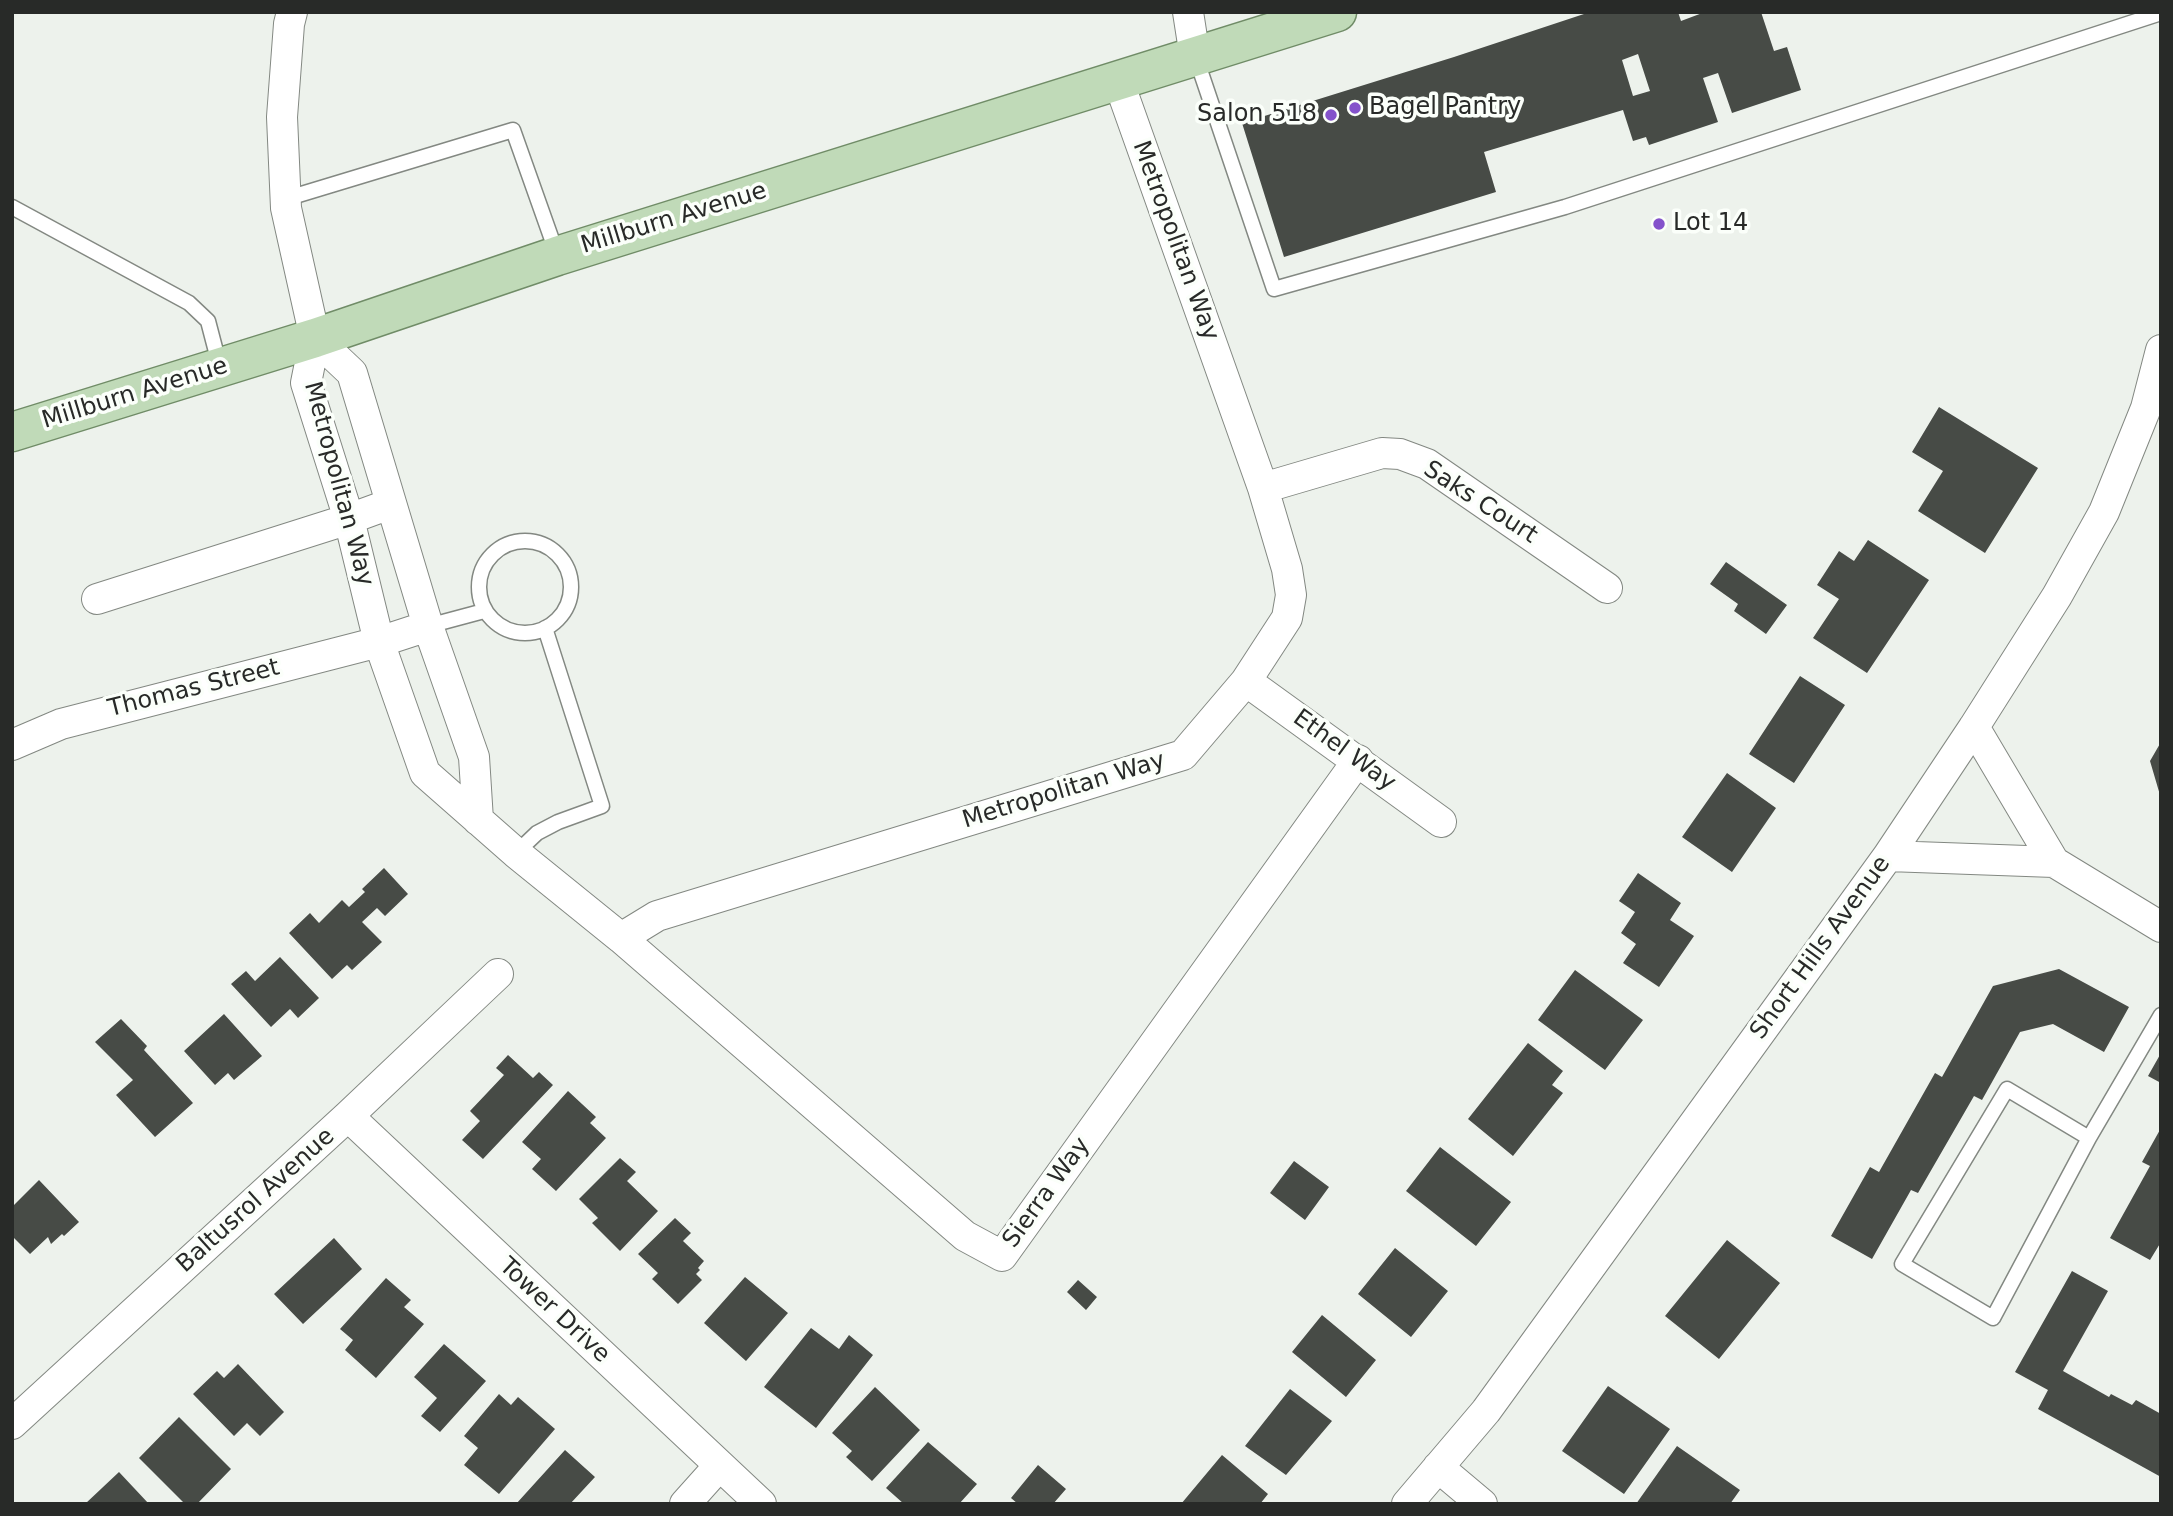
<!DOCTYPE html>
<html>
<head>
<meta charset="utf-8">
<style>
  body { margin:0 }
  #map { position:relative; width:2173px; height:1516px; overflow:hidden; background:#edf2ec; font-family:"DejaVu Sans",sans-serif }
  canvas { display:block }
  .frame { position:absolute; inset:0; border:14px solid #282a28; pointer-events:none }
</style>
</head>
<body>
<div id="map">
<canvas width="2173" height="1516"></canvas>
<div class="frame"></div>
</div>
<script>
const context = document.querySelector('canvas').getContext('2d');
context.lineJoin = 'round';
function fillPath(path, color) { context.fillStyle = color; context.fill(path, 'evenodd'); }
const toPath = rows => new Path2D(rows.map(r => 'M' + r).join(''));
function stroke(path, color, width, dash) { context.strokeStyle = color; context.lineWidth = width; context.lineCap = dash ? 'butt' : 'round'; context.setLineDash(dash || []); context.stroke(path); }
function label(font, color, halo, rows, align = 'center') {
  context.font = font + ' "DejaVu Sans",sans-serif'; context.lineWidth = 7; context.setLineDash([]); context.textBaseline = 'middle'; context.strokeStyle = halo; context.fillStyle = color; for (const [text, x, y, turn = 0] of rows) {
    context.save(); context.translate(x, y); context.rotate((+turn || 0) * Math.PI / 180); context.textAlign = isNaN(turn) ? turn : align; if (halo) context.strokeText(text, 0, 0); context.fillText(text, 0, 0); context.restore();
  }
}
fillPath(toPath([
  [1590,12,1678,12,1681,21,1705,12,1761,12,1774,51,1787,47,1801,90,1732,113,1718,73,1703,78,1718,122,1649,145,1646,137,1633,141,1623,110,1484,152,1496,192,1284,257,1242,123,1454,57],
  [1638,54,1650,91,1633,96,1622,60],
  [1939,407,2038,468,1985,553,1918,511,1943,471,1912,452],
  [1868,540,1929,580,1867,673,1813,638,1839,599,1817,585,1839,551,1854,561],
  [1726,562,1787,605,1766,634,1734,611,1738,604,1710,584],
  [1800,676,1845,705,1794,783,1749,754],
  [2161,742,2161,795,2160,795,2150,761],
  [1727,773,1776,808,1732,872,1682,837],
  [384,868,408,894,385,916,377,908,362,922,382,942,352,970,347,965,332,979,289,933,310,913,319,923,342,900,349,907,365,892,362,889],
  [1638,873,1681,903,1670,920,1694,936,1659,987,1623,963,1636,944,1621,933,1635,912,1619,901],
  [280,957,319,998,298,1018,290,1009,271,1027,231,984,246,971,255,981],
  [2059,969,2129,1007,2104,1052,2053,1024,2020,1032,1982,1100,1974,1096,1918,1193,1911,1190,1872,1259,1831,1236,1870,1167,1879,1172,1935,1073,1942,1077,1993,986],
  [1575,970,1643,1020,1605,1070,1538,1020],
  [224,1014,262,1056,234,1080,228,1073,215,1085,184,1051],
  [121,1019,147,1046,144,1050,193,1103,155,1137,116,1095,133,1080,95,1042],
  [1528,1043,1563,1071,1552,1085,1563,1093,1513,1156,1468,1119],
  [2161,1053,2161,1083,2148,1076],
  [508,1055,533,1078,539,1072,553,1085,483,1159,462,1140,480,1121,470,1111,504,1075,496,1068],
  [568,1091,596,1117,590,1123,606,1138,556,1191,532,1169,541,1159,522,1142],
  [2161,1128,2161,1242,2150,1260,2110,1238,2150,1166,2142,1162],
  [1440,1147,1511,1202,1476,1246,1406,1191],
  [620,1158,636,1172,627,1181,658,1211,620,1251,592,1223,598,1218,579,1199],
  [1294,1161,1329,1187,1305,1220,1270,1193],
  [39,1180,79,1222,64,1236,62,1234,51,1244,48,1237,30,1254,12,1236,12,1203,14,1205],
  [675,1218,691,1233,683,1241,704,1261,698,1268,700,1270,696,1274,702,1280,678,1304,652,1279,658,1273,638,1254],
  [334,1238,362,1269,303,1324,274,1294],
  [1727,1240,1780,1283,1719,1359,1665,1316],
  [1395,1248,1448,1291,1411,1337,1358,1294],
  [2072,1271,2108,1291,2063,1371,2109,1397,2111,1394,2132,1405,2136,1400,2161,1414,2161,1477,2038,1409,2048,1390,2015,1372],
  [745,1277,788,1313,746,1361,704,1323],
  [386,1278,411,1300,404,1307,424,1324,376,1378,345,1350,353,1340,340,1329],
  [1078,1280,1097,1297,1086,1310,1067,1292],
  [1322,1315,1376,1360,1346,1397,1292,1352],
  [811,1328,839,1349,849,1335,873,1355,816,1428,764,1387],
  [444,1344,486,1381,440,1432,421,1416,437,1398,414,1377],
  [238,1364,284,1412,260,1436,247,1423,234,1436,193,1394,217,1371,224,1378],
  [1608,1386,1670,1429,1624,1494,1562,1451],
  [875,1387,920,1430,872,1481,846,1457,852,1451,832,1433],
  [1290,1389,1332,1421,1286,1475,1245,1446],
  [499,1394,511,1405,518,1397,555,1429,499,1494,464,1465,478,1448,464,1436],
  [179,1417,231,1469,197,1504,185,1504,139,1458],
  [928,1442,977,1484,959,1504,904,1504,886,1488],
  [1677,1446,1740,1490,1730,1504,1636,1504],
  [565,1450,595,1477,570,1504,516,1504],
  [1222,1455,1268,1494,1260,1504,1181,1504],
  [1038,1465,1066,1489,1053,1504,1018,1504,1011,1498],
  [119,1472,149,1504,85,1504]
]), '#474b46');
const service = toPath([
  [1196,58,1274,289,1565,207,2161,13],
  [285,199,513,130,557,254],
  [12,207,189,303,208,321,220,367],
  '479 587a46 46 0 1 1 92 0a46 46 0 1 1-92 0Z',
  [428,626,484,611],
  [516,853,537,833,558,822,602,806,545,628],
  [2089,1138,2007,1089,1902,1264,1993,1318,2089,1138,2161,1015]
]);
const minor = toPath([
  [292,12,289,24,282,117,286,208,315,338,306,383,349,519,379,642,425,773,516,853,621,938,657,916,1183,755,1246,681,1287,618,1291,595,1287,569,1263,488,1118,80],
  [1188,12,1195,57],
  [315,338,352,373,428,626,474,757,478,820],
  [1263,488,1382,453,1400,454,1427,464,1607,588],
  [97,599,349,519,390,504],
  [1246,681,1441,822],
  [1974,727,2054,862,2161,927],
  [12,745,61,724,379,642,428,626],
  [1888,856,2054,862],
  [621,938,965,1236,1002,1256,1358,760],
  [348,1116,761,1504],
  [12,1424,348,1116,498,974],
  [1438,1467,1482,1504],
  [685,1504,719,1466],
  [1407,1504,1486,1411,1888,856,1974,727,2057,596,2104,512,2146,408,2161,350]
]);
const primary = toPath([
  [12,432,315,338,557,256,1337,12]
]);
stroke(service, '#838882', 17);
stroke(minor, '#838882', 32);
stroke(primary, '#708c67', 41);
stroke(service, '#fff', 14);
stroke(minor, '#fff', 30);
stroke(primary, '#c0dab8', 38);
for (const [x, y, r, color] of [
  [1355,108,7,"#8452cb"],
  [1331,115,7,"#8452cb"],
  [1659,224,7,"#8452cb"]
]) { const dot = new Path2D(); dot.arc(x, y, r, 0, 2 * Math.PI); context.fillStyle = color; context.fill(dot); stroke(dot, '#fbfffa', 2.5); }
label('24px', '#282a28', '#fbfffa', [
  ["Bagel Pantry",1369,108],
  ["Salon 518",1317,115,"right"],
  ["Lot 14",1673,224]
], 'left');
label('24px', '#282a28', '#fbfffa', [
  ["Millburn Avenue",674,219,-17],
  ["Metropolitan Way",1175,241,70],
  ["Millburn Avenue",135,394,-17],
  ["Metropolitan Way",338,484,75],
  ["Saks Court",1480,503,33],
  ["Thomas Street",194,689,-14],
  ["Ethel Way",1344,751,36],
  ["Metropolitan Way",1064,791,-17],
  ["Short Hills Avenue",1821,948,-54],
  ["Sierra Way",1047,1193,-54],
  ["Baltusrol Avenue",256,1201,-42],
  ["Tower Drive",554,1311,43]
]);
</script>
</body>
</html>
